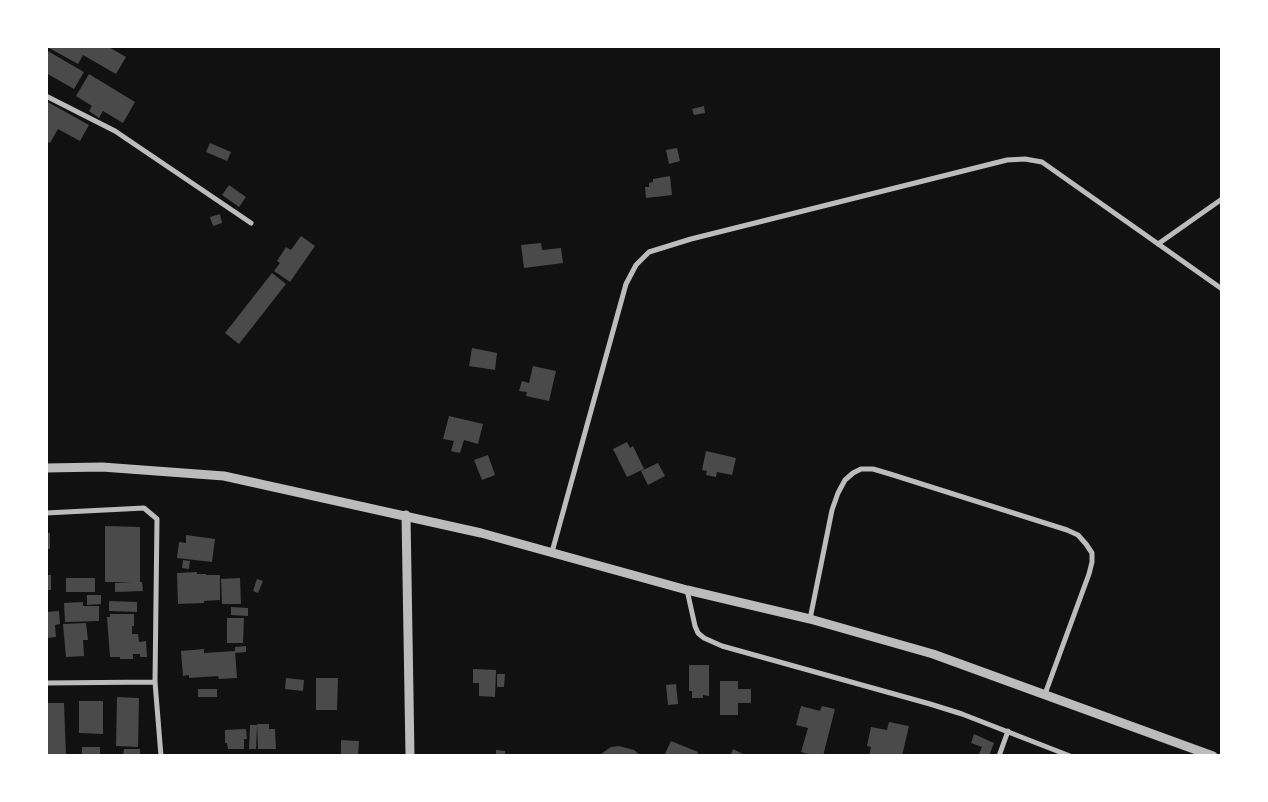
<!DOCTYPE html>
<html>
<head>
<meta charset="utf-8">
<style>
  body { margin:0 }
  #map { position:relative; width:1268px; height:802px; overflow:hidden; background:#111; font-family:Jost,sans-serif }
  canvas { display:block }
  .frame { position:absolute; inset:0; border:48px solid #fff; pointer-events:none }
</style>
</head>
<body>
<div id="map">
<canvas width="1268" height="802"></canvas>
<div class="frame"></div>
</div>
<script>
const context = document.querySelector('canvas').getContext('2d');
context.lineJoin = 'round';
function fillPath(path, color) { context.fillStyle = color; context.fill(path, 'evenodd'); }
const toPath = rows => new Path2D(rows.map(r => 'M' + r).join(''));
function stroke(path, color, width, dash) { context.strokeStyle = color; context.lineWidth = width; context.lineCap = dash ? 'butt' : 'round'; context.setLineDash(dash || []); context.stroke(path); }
fillPath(toPath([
  [50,46,107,46,126,57,116,74,83,55,78,64,49,48],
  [46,50,84,72,74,89,46,73],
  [89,74,135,102,123,123,103,111,99,118,89,111,92,106,76,96],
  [46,101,89,125,80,141,58,129,50,143,46,141],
  [704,106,705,113,694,115,692,109],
  [210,143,231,152,227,161,206,152],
  [677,148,680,161,669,164,666,150],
  [670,176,672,195,646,198,645,187,649,187,649,183,653,182,653,179],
  [229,185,246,197,239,207,222,195],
  [220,214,222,223,213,226,210,217],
  [301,236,315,246,290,282,274,271,280,263,277,261,286,247,291,250],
  [541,243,542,250,561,248,563,263,524,268,521,245],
  [272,273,286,284,239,344,225,333],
  [472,348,497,353,495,370,469,366],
  [533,366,556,371,549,401,526,396,527,392,519,391,522,381,529,383],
  [449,416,483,424,478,444,464,440,460,453,451,451,454,441,443,439],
  [627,442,630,448,633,446,644,469,627,477,613,449],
  [706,451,736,458,732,475,717,472,716,477,706,475,707,471,702,470],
  [488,455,495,475,482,480,474,460],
  [658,463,665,476,648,485,641,471],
  [105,526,140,527,140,582,142,582,143,591,115,592,115,583,131,582,105,582],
  [46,533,50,533,50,549,46,549],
  [186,535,215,539,212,562,177,558,179,542,186,543],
  [183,560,190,561,189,569,182,568],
  [197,572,197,574,206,574,206,575,220,575,220,600,204,601,204,603,178,604,177,573],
  [46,575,51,575,51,590,46,590],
  [66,578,95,578,95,592,66,592],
  [240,578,241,604,222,604,221,579],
  [257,579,263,581,258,593,253,591],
  [87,595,101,595,101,604,87,605],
  [109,601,137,602,137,612,109,611],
  [83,602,83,606,99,606,99,621,65,622,64,603],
  [231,607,248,608,248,616,231,615],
  [59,611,60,624,55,625,56,637,46,638,46,612],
  [110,614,134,614,134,626,132,626,132,634,138,634,139,642,146,641,147,657,140,657,140,654,133,654,133,659,120,659,120,657,110,657,107,617,110,617],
  [227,618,244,618,243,643,227,643],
  [86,623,88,640,83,640,84,656,66,657,63,624],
  [246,646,246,652,235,653,235,647],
  [204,649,204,653,235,651,237,678,219,679,218,676,189,678,189,675,183,676,181,651],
  [689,665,709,665,709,696,703,695,703,698,692,698,692,691,689,691],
  [473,669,496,670,495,697,479,696,479,683,473,683],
  [497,674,505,674,504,687,497,687],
  [286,678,304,680,303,691,285,689],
  [316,678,338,678,337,710,316,710],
  [720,681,738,681,738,689,751,689,751,703,738,703,738,715,720,715],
  [676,684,678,704,668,705,666,685],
  [198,689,217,689,217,697,198,697],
  [117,697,139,698,138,747,116,746],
  [79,701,103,701,103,734,79,733],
  [47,703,64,703,66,756,46,756],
  [801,706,820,711,822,706,835,709,823,756,815,756,801,752,808,728,796,725],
  [889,722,909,726,902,756,869,756,871,747,867,746,871,727,887,730],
  [257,724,269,724,269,729,275,729,276,749,258,749],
  [250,725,257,725,256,749,249,749],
  [246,729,247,739,244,739,244,749,228,749,227,743,225,743,225,730],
  [974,734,994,743,989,756,978,756,982,747,971,743],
  [341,740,359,741,358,756,341,756],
  [671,741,698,752,697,756,664,756],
  [619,746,634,750,641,756,598,756,611,747],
  [82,747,100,747,100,756,82,756],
  [124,749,140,749,140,756,123,756],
  [733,749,747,756,730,756],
  [496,750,505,751,505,756,496,756]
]), '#4a4a4a');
stroke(toPath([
  [46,96,115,131,251,223],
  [1158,244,1222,199],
  [46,513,144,508,157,519,155,682,161,756],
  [552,552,626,284,636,265,649,252,691,239,1007,160,1025,159,1042,162,1222,289],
  [687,590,695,626,698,633,704,638,722,646,930,704,962,714,1070,756],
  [810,619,832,510,838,493,845,480,853,473,861,469,873,469,890,474,1067,530,1078,535,1086,544,1092,553,1092,562,1089,574,1045,694],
  [46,683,155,682],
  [999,756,1008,731]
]), '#bcbcbc', 5);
stroke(toPath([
  [46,468,102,467,224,476,481,533,687,590,810,619,933,654,1213,756],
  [406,515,410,756]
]), '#bcbcbc', 9);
</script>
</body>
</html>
